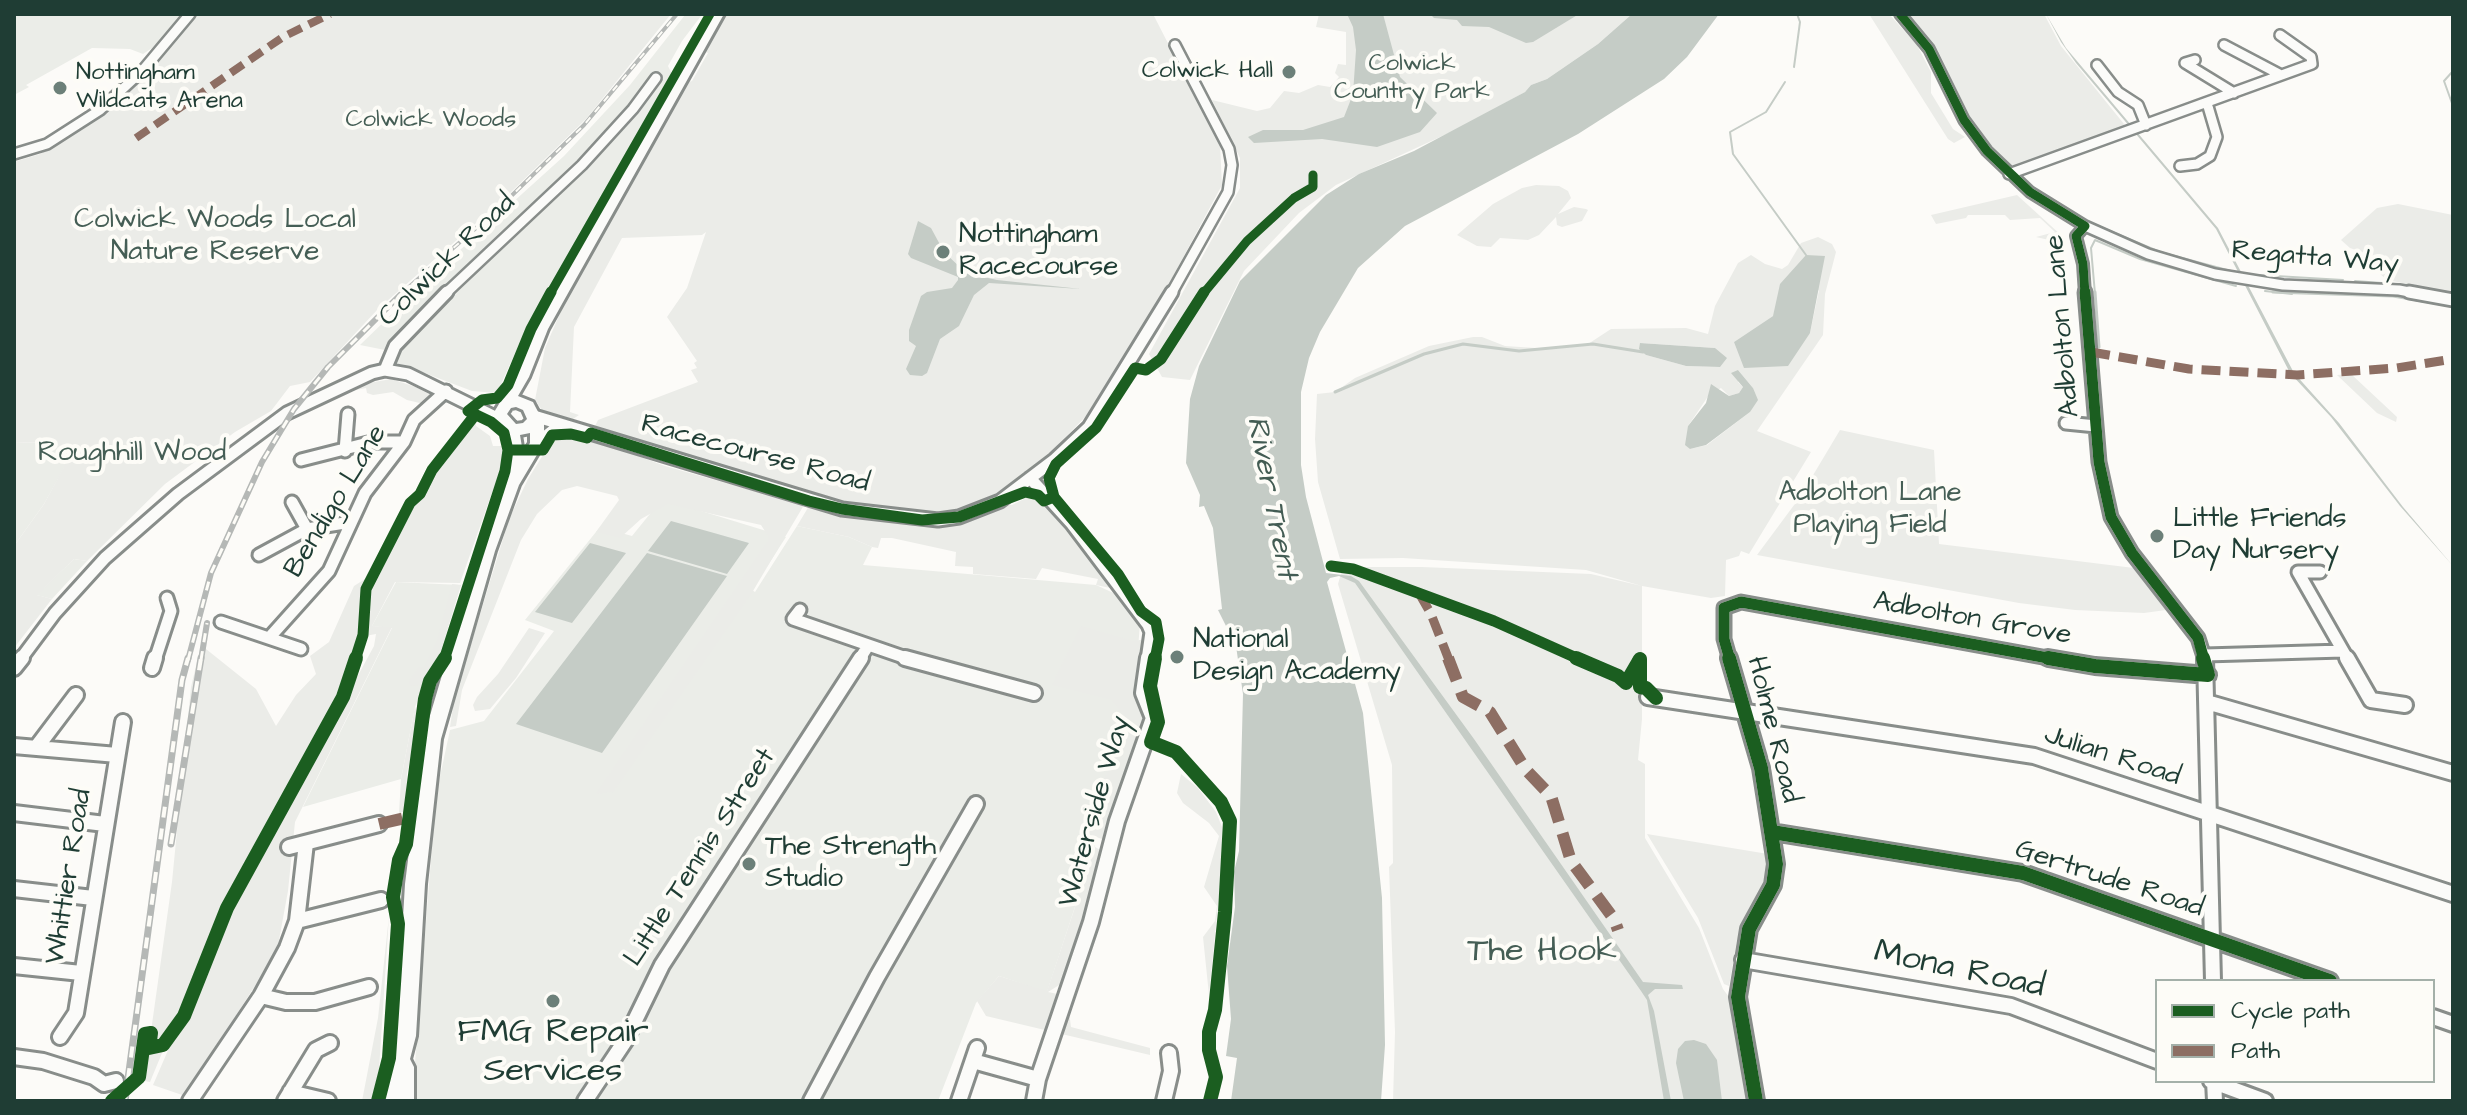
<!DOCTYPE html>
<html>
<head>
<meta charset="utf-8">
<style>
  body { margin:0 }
  #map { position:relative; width:2467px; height:1115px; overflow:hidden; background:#fcfbf8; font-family:"Architects Daughter",sans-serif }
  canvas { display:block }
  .frame { position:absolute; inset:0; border:16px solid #1f3d34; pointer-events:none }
  .legend { position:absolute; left:2155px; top:979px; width:280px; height:104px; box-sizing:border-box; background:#fdfcf7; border:2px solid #a4b0a9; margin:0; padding:10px 14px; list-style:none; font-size:24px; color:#1f3d34 }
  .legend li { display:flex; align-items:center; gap:16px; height:40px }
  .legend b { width:40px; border:2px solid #a4b0a9 }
</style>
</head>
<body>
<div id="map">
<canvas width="2467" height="1115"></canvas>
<div class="frame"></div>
<ul class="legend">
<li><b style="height:10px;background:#1b5e20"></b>Cycle path</li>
<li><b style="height:10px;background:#8d6e63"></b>Path</li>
</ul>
</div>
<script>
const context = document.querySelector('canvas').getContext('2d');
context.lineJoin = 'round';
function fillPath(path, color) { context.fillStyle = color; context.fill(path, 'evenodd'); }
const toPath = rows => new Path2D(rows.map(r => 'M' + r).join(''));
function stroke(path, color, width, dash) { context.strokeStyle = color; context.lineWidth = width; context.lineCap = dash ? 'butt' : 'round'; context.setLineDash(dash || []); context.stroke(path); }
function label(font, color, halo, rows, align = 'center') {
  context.font = font + ' "Architects Daughter",sans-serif'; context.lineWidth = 8; context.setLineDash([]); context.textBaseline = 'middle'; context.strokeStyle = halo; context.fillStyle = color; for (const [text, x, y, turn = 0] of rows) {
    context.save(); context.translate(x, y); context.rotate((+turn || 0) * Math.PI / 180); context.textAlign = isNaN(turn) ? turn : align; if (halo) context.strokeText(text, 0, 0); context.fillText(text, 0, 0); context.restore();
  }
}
fillPath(toPath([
  [14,14,183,14,158,44,143,54,130,49,92,48,26,85,29,87,14,95],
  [685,15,701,16,682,41,668,66,672,74,526,329,497,393,472,391,409,367,387,364,382,358,385,350,360,345,429,278,564,156,630,85],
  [41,442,73,452,44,504,14,546,14,443],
  [662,499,786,537,752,590,755,592,797,526,849,537,872,547,863,565,1096,585,1120,596,1140,623,1134,702,1141,706,1047,992,999,976,976,1003,938,1101,412,1101,436,795,450,730,484,721,554,631,525,620,600,527,632,536],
  [74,559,87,561,52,599,36,595],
  [396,582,461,585,415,707,401,779,303,807,392,628,372,626]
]), '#ebede8');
fillPath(toPath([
  [196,14,671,14,586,119,507,196,378,309,310,382,290,386,271,411,235,432,165,484,87,561,74,559,37,595,52,599,14,648,14,546,44,504,72,452,41,442,14,443,14,162,40,154,105,113,150,69],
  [727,14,1153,14,1220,145,1222,185,1163,295,1090,412,1045,458,987,500,949,514,834,501,594,428,598,420,698,382,691,370,697,368,694,363,697,361,667,317,687,288,706,232,702,235,622,238,574,327,570,412,579,415,573,419,546,416,535,400,545,348,568,295,688,82,692,81,708,53,705,52],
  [1319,14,1632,14,1598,44,1547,79,1531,85,1525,92,1466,125,1336,185,1299,213,1244,271,1190,380,1162,377,1149,354,1240,188,1240,158,1212,100,1257,111,1270,108,1284,91,1299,93,1318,85,1330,87,1339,77,1335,73,1338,64,1346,65,1346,32,1316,27],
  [1869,14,1889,14,1917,45,1931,72,1931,93,1953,129,1965,137,1954,143,1948,139],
  [1906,14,2044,14,2061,46,2128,129,2015,169,2011,168,1979,132,1964,108,1938,51],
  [1536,185,1559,186,1568,191,1571,198,1558,214,1574,207,1586,209,1588,210,1582,221,1562,227,1557,225,1556,217,1539,235,1528,240,1500,238,1491,247,1477,246,1457,235,1493,204,1522,188],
  [2017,195,2061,235,2049,240,2036,237,2055,232,2040,218,2010,220,2005,215,1968,215,1966,218,1936,224,1931,215],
  [2398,204,2453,215,2453,293,2387,280,2379,273,2373,256,2350,248,2341,240,2377,208],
  [1818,237,1832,244,1836,252,1825,294,1823,335,1757,431,1811,452,1749,554,1741,551,1739,556,1726,560,1725,596,1711,598,1642,586,1586,570,1403,558,1340,559,1318,482,1315,439,1317,394,1335,392,1355,378,1429,346,1473,337,1482,337,1505,346,1551,349,1593,345,1588,344,1611,329,1686,328,1708,334,1715,306,1738,263,1751,255,1765,264,1782,269,1788,265,1801,243],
  [1819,290,1810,333,1734,342,1773,316],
  [1640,343,1715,348,1720,367,1686,366,1646,355],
  [1738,370,1753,388,1750,412,1707,445,1690,449,1688,426,1709,395,1721,388,1729,396,1739,393,1743,387,1738,382],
  [2351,374,2397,417,2396,422,2377,413,2337,375],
  [391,379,416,387,431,395,424,404,407,400,393,392,373,395,367,393,366,388,356,390,369,383],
  [475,419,476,426,490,436,493,446,503,446,505,456,460,583,395,582,372,626,392,627,295,822,288,891,277,951,185,1096,153,1085,221,928,374,646,376,634,365,636,368,589,413,502,423,492,464,427],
  [1840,430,1934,450,1939,544,2134,568,2166,610,2144,613,2075,610,2019,603,1757,555,1800,497],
  [564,435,584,440,590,438,665,466,804,505,753,591,613,792,596,794,768,541,768,536,761,525,668,504,641,519,620,538,596,532,619,500,617,496,577,486,562,490,537,514,521,540,462,690,456,726,450,727,454,700,509,519,528,479,553,439],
  [1030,496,1046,506,1115,589,1096,585,1098,579,1042,568,1036,579,973,574,973,567,955,566,956,552,892,538,881,538,878,548,872,547,849,537,797,526,809,506,828,512,943,526,980,516,1004,504,1012,505],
  [1343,567,1422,567,1591,574,1642,586,1642,719,1638,760,1645,764,1645,838,1699,928,1723,989,1732,1001,1750,1101,1393,1101,1395,1032,1389,867,1393,863,1392,765,1338,584],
  [373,574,365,589,359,645,342,696,223,906,150,1082,144,1081,172,882,191,687,201,645,256,689,276,726,296,695,316,674,310,656,329,642,354,586],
  [452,584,461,585,437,664,423,685,411,686,409,681,419,667,424,667,437,641],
  [1081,626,1133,641,1147,639,1148,711,1107,836,1102,839,1085,833,1127,718,1112,700,1052,685],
  [529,628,545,633,516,678,490,709,475,711,473,705,477,697,498,674],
  [415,707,420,720,407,773,406,811,399,813,401,779],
  [1181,774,1198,788,1216,812,1222,827,1221,875,1209,995,1203,937,1215,921,1217,906,1204,887,1219,836,1209,823,1183,803,1177,793],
  [1647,834,1768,854,1767,883,1737,940,1729,986,1724,984,1698,918],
  [1095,847,1102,851,1093,903,1064,982,1048,992,1067,996,1071,1027,1150,1048,1150,1055,986,1016,977,1001,999,976,1047,991],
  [389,916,379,1070,371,1101,362,1101,378,1018]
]), '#ebece8');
fillPath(toPath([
  [1347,14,1383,14,1400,77,1437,113,1420,132,1377,147,1322,139,1254,143,1248,137,1263,130,1303,130,1344,117,1353,94,1356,50,1353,27],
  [1430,14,1579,14,1533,42,1526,43,1489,27,1462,26,1457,20,1434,18],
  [1632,14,1719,14,1687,57,1664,79,1578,134,1405,226,1358,268,1320,332,1309,358,1301,392,1301,465,1306,497,1326,573,1351,576,1359,581,1474,739,1643,982,1682,985,1683,989,1655,989,1648,995,1654,1011,1671,1101,1664,1101,1647,1000,1641,991,1355,583,1339,576,1330,578,1327,582,1363,713,1382,898,1385,1045,1381,1101,1231,1101,1237,1058,1226,1056,1231,1019,1227,966,1235,907,1234,872,1239,851,1243,694,1236,646,1218,610,1222,609,1213,528,1204,506,1199,507,1200,495,1186,463,1190,399,1199,366,1240,281,1326,195,1359,174,1414,151,1525,92,1531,85,1547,79,1598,44],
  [2046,14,2066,48,2218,228,2294,373,2339,423,2403,507,2453,566,2400,506,2331,417,2290,373,2216,229,2076,63,2061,42],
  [918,221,931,228,944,252,966,273,997,280,1081,289,989,283,974,295,959,326,940,339,927,373,922,376,910,375,906,369,916,346,909,341,909,330,921,296,927,292,952,288,958,280,958,277,911,258,908,254],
  [1806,255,1825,256,1810,333,1788,366,1744,368,1734,342,1773,316,1780,284],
  [1640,343,1715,348,1727,358,1720,367,1686,366,1646,355,1639,349],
  [1738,370,1753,388,1758,400,1750,412,1706,445,1690,449,1685,445,1688,426,1706,403,1711,384,1729,396,1739,393,1743,387,1731,373],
  [671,521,714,533,749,543,727,574,648,551],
  [590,543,626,553,572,623,535,612],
  [647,553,727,576,602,753,516,724],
  [1694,1040,1706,1044,1717,1060,1722,1101,1684,1101,1676,1063,1678,1049,1685,1041]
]), '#c5ccc6');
stroke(toPath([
  [1913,22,1934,46],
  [1937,52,1948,77],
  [1794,67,1800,22,1797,14],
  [2453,71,2444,81,2453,106],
  [1785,82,1766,112,1730,132,1733,154,1806,255],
  [2096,225,2160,252,2231,271],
  [2259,275,2343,280],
  [2355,281,2409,285,2452,294],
  [2265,291,2292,294],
  [2095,294,2091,248,2095,240,2140,259,2236,286]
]), '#c5ccc6', 2);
stroke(toPath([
  [2095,292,2099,347],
  [2273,292,2393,296,2453,306],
  [2443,292,2453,294],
  [1335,392,1424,354,1463,344,1519,351,1593,344,1643,352]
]), '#c5ccc6', 3);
const minorFar2 = toPath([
  [1900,14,1929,49,1964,120,1987,151,2030,192,2085,226,2148,254,2215,274,2283,285,2399,290,2420,294],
  [2224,45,2281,75],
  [2195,60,2185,63,2234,93],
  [2097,65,2118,92,2138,105,2146,125],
  [14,154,47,144,100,110,143,70,190,14],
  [2180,166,2197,164,2210,156,2217,137,2207,103],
  [2009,174,2312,64,2311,57,2280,35],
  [2085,226,2076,236,2083,264,2085,294],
  [445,294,582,165,633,109,656,78],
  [1171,294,1228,192,1232,165,1229,149,1175,45]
]);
const minorFar1 = toPath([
  [2085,292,2099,462,2111,517,2132,553,2198,638,2205,660],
  [2409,292,2453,300],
  [385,370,395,346,447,292],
  [534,416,842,509,938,520,959,517,1000,501,1054,460,1089,427,1172,292],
  [2066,423,2096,426],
  [537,443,556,428],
  [345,451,348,414],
  [301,460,372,442,404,442],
  [1030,478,1071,523,1148,625,1151,632,1147,660],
  [292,502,307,529],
  [259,555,307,529,351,522],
  [800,610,793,619,912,660],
  [221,622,301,649],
  [269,638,329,571,365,493,404,442,414,420,446,391],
  [2343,651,2348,660],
  [2205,655,2343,651,2298,572,2320,572],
  [20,660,55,613,105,558,178,494,287,413,372,373,385,370,408,374,501,420],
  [155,660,171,611,167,598],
  [859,660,868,646],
  [1730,660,1724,639,1724,608,1741,602,2059,660]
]);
const minor = toPath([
  [905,658,1034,693],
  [1729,658,1761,768,1776,864,1773,885,1749,929,1738,997,1756,1101],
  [2048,658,2095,666,2208,675],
  [2205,658,2213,981],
  [2347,658,2371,700,2405,705],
  [14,668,22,658],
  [152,668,155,658],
  [1648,697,2034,756,2453,894],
  [2210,703,2453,773],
  [14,746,117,755],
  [36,748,76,695],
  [14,813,105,824],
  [1772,832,2023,873,2330,981],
  [289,847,379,824],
  [14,889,93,898],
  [297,921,381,900],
  [1743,960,2011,1006,2157,1061],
  [14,966,81,973],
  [261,996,286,1002,315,1002,369,987],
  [2433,1017,2453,1024],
  [60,1037,76,1013,123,722],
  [14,1057,43,1061,94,1077,104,1084,116,1081],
  [973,1061,1038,1079],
  [2211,1081,2265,1101],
  [2214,1081,2215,1101],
  [290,1092,328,1101],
  [190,1101,261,996,287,948,297,921,306,843],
  [285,1101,316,1050,330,1043],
  [585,1101,625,1041,662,965,861,658],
  [811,1101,877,977,976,804],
  [959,1101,977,1048],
  [1034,1101,1038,1079,1091,922,1117,821,1153,718,1143,693,1148,658],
  [1164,1101,1171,1071,1169,1053]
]);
const major = toPath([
  [714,14,724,14,548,329,529,377,518,396,533,402,535,406,544,423,544,443,519,485,495,551,441,739,425,884,416,1036,410,1059,414,1067,414,1101,378,1101,396,1036,405,884,423,739,479,551,506,481,508,449,504,430,499,427,493,414,515,377,534,329,714,14],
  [516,407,523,410,527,419,523,423,516,424,507,414,511,408,516,407],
  [530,433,530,443,523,453,520,435,530,433]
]);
stroke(minorFar2, '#888d8a', 14);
stroke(minorFar1, '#888d8a', 17);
stroke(minor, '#888d8a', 20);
stroke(major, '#888d8a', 6);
stroke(minorFar2, '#fbfbf9', 9);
stroke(minorFar1, '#fbfbf9', 11);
stroke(minor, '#fbfbf9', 14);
fillPath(major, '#fbfbf9');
const railFar2 = toPath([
  [401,294,501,206,584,125,677,14]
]);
const railFar1 = toPath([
  [188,660,211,573,262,462,294,409,328,367,403,292],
  [201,660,207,623]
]);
const rail = toPath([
  [171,844,201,658],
  [125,1101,182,680,188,658]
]);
stroke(railFar2, '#b5b8b6', 4);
stroke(railFar1, '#b5b8b6', 6);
stroke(rail, '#b5b8b6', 7);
stroke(railFar2, '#fdfcf7', 2, [7]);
stroke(railFar1, '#fdfcf7', 3, [9]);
stroke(rail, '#fdfcf7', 4, [11]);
stroke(toPath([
  [136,138,283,37,330,14]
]), '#8d6e63', 8, [15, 8]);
stroke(toPath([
  [2091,352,2189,369,2297,375,2396,368,2453,359],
  [1419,593,1431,614,1449,660]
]), '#8d6e63', 9, [19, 9]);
stroke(toPath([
  [1448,658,1463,697,1490,712,1526,770,1551,796,1571,861,1614,919,1618,930],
  [379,824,409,817]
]), '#8d6e63', 12, [24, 12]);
stroke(toPath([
  [1900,14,1929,49,1964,120,1987,151,2030,192,2085,226,2076,236,2083,264,2085,294],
  [550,294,710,14],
  [1203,294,1247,241,1294,198,1313,187,1313,175]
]), '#1b5e20', 9);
stroke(toPath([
  [2085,292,2099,462,2111,517,2132,553,2198,638,2204,660],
  [508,450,543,450,552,435,571,434,587,438,591,433,809,501,842,509,922,520,959,517,1025,492,1038,495,1044,501,1054,497],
  [1331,566,1353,569,1494,621,1581,660],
  [355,660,363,635,366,589,410,503,420,494,432,470,475,415],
  [444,660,505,471,508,450,504,433,491,422,468,411,482,400,497,398,508,385,531,329,551,292],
  [1155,660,1159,639,1156,622,1141,611,1118,574,1054,497,1049,478,1056,464,1096,428,1135,368,1146,370,1161,359,1204,292],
  [1638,660,1640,660],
  [1730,660,1724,639,1724,608,1741,602,2059,660]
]), '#1b5e20', 11);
stroke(toPath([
  [1155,658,1150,686,1158,722,1151,742,1176,752,1221,802,1230,821,1225,912,1215,1010,1209,1032,1209,1050,1216,1077,1210,1101],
  [1576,658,1618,676,1626,683,1640,659,1640,687,1646,688,1656,698],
  [1729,658,1761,768,1776,864,1773,885,1749,929,1738,997,1756,1101],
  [2048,658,2095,666,2208,675,2203,658],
  [1772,832,2023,873,2330,981],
  [112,1101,139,1077,145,1034,151,1033,149,1048,163,1045,184,1016,227,908,343,697,356,658],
  [378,1101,389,1058,398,924,393,897,399,860,406,844,425,699,430,681,445,658]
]), '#1b5e20', 14);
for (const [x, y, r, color] of [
  [1289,72,8,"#6c8079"],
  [60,88,8,"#6c8079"],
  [943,252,8,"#6c8079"],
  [2157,536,8,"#6c8079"],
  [1177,657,8,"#6c8079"],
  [749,864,8,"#6c8079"],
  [553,1001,8,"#6c8079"]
]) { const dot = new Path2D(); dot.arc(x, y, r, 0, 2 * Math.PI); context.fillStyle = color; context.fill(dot); stroke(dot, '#fdfcf7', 3); }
label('24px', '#455e55', '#fdfcf7', [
  ["Colwick",1412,65],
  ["Country Park",1412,93],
  ["Colwick Woods",431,121]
]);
label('24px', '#1f3d34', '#fdfcf7', [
  ["Colwick Hall",1273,72],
  ["Nottingham",76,74,"left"],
  ["Wildcats Arena",76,102,"left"]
], 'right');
label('28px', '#455e55', '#fdfcf7', [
  ["Colwick Woods Local",215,221],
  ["Nature Reserve",215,253],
  ["Roughhill Wood",132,454],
  ["Adbolton Lane",1870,494],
  ["Playing Field",1870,526]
]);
label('28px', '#1f3d34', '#fdfcf7', [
  ["Nottingham",959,236],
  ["Racecourse",959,268],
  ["Little Friends",2173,520],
  ["Day Nursery",2173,552],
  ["National",1193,641],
  ["Design Academy",1193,673],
  ["The Strength",765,848],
  ["Studio",765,880]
], 'left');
label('28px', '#1f3d34', '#fdfcf7', [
  ["Regatta Way",2315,259,5],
  ["Colwick Road",448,261,-44],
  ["Adbolton Lane",2064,326,-95],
  ["Racecourse Road",755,455,15],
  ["Bendigo Lane",337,502,-59],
  ["Adbolton Grove",1972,620,10],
  ["Holme Road",1772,730,76],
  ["Julian Road",2112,757,18],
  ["Waterside Way",1096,812,-74],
  ["Little Tennis Street",701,858,-57],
  ["Whittier Road",70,877,-81],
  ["Gertrude Road",2109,880,18]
]);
label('italic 30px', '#435c53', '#fdfcf7', [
  ["River Trent",1270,498,79]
]);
label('34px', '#455e55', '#fdfcf7', [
  ["The Hook",1542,953]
]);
label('34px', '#1f3d34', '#fdfcf7', [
  ["Mona Road",1959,971,12]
]);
label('34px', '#1f3d34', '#fdfcf7', [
  ["FMG Repair",553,1034],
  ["Services",553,1073]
]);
</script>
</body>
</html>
